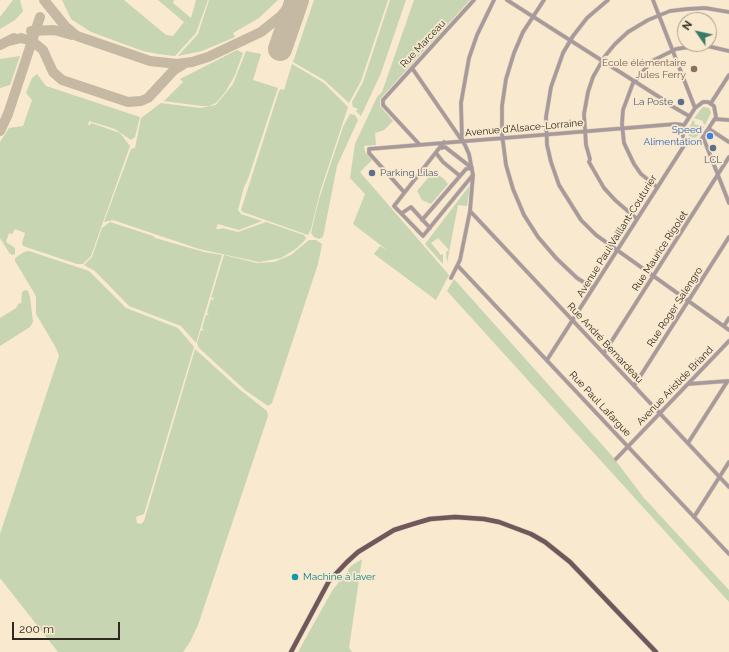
<!DOCTYPE html>
<html>
<head>
<meta charset="utf-8">
<style>
  body { margin:0 }
  #map { position:relative; width:729px; height:652px; overflow:hidden; background:#f8e9cf; font-family:Raleway,sans-serif }
  canvas { display:block }
  .north { position:absolute; left:677px; top:12px; width:40px; height:40px; box-sizing:border-box; background:#f8e9cf; border:1px solid #a79c89; border-radius:50%; rotate:304deg; font-size:11px; font-weight:700; line-height:16px; text-align:center; color:#2e291f }
  .north::after { content:''; display:block; margin:auto; width:14px; height:18px; background:#3a7a68; clip-path:polygon(50% 0,100% 100%,50% 72%,0 100%) }
  .scale { position:absolute; left:12px; top:622px; width:108px; height:18px; box-sizing:border-box; border:2px solid #2e291f; border-top:0; padding-left:5px; font-size:12px; line-height:14px; white-space:nowrap; color:#2e291f; -webkit-text-stroke:3px #f8e9cf; paint-order:stroke }
</style>
</head>
<body>
<div id="map">
<canvas width="729" height="652"></canvas>
<div class="north">N</div>
<div class="scale">200 m</div>
</div>
<script>
const context = document.querySelector('canvas').getContext('2d');
context.lineJoin = 'round';
function fillPath(path, color) { context.fillStyle = color; context.fill(path, 'evenodd'); }
const toPath = rows => new Path2D(rows.map(r => 'M' + r).join(''));
function stroke(path, color, width, dash) { context.strokeStyle = color; context.lineWidth = width; context.lineCap = dash ? 'butt' : 'round'; context.setLineDash(dash || []); context.stroke(path); }
function label(font, color, halo, rows, align = 'center') {
  context.font = font + ' Raleway,sans-serif'; context.lineWidth = 3.5; context.setLineDash([]); context.textBaseline = 'middle'; context.strokeStyle = halo; context.fillStyle = color; for (const [text, x, y, turn = 0] of rows) {
    context.save(); context.translate(x, y); context.rotate((+turn || 0) * Math.PI / 180); context.textAlign = isNaN(turn) ? turn : align; if (halo) context.strokeText(text, 0, 0); context.fillText(text, 0, 0); context.restore();
  }
}
fillPath(toPath([
  [13,0,20,0,23,11,15,20,0,29,0,17],
  [62,0,124,0,166,35,173,36,184,22,158,0,174,0,173,3,191,18,196,0,208,0,196,33,175,56,158,54,143,51,91,32,71,19],
  [209,0,278,0,259,18,233,33,235,37,202,51,178,56,198,34],
  [314,0,388,0,361,81,349,103,324,80,293,62],
  [390,0,406,0,381,73,361,116,356,111,358,109,353,107,352,102,363,82],
  [414,0,470,0,380,99,380,106,393,121,384,130,375,133,376,145,364,146,365,152,372,160,360,172,449,275,436,300,374,254,380,246,387,250,353,224,365,194,350,178,355,144,377,97,382,92],
  [237,50,243,53,235,75,226,91,216,103,209,106,201,106,164,101,183,82,180,79],
  [246,51,261,54,253,80,278,88,248,179,244,187,238,210,241,214,262,221,239,230,218,224,216,229,221,229,222,228,238,232,266,222,304,235,306,238,305,240,297,248,281,258,259,262,199,249,113,220,104,222,131,149,135,148,141,118,161,103,200,108,216,105,233,84],
  [20,56,10,85,0,88,0,59],
  [292,64,324,83,348,107,320,192,311,229,308,235,243,212,241,210,279,91,281,89,284,90],
  [37,74,46,86,140,117,135,137,131,140,115,129,89,121,88,125,90,125,91,123,120,133,130,146,91,256,83,264,77,264,23,246,22,243,25,233,15,229,12,234,9,233,6,242,15,248,15,254,13,255,10,254,0,238,0,142,9,128,23,126,32,100,26,93,32,78],
  [703,107,709,108,711,113,705,125,703,123,703,121,694,118],
  [350,114,355,115,358,120,337,166,323,237,319,239,314,237,311,233,319,199,343,127],
  [693,120,695,122,694,124,704,127,698,136,694,138,689,136,687,132],
  [433,172,443,178,448,184,431,204,422,200,417,191],
  [470,185,467,206,458,205,447,263,446,252,449,250,438,238,431,243,441,255,443,254,443,264,425,244],
  [110,222,153,236,155,238,204,252,222,255,196,343,181,326,129,306,95,271,84,265,92,257,102,228],
  [309,240,316,240,322,244,318,264,272,403,268,406,245,390,199,348,197,343,201,330,204,331,202,328,206,315,209,315,207,313,211,299,213,300,214,297,211,298,224,255,257,263,274,262,291,255],
  [29,251,89,271,126,308,178,328,194,347,144,514,136,517,137,523,141,524,144,521,195,349,239,389,267,411,268,416,198,625,190,642,183,652,58,652,0,578,0,534,59,356,56,348,36,314,36,297,33,291,15,261,15,258,24,252],
  [454,279,613,457,644,498,729,590,729,602,447,291],
  [25,290,28,291,30,297,33,322,30,327,0,346,0,318,16,308,19,303,21,304,22,292],
  [362,559,349,648,352,652,298,652,332,591,351,566]
]), '#c7d5b3');
stroke(toPath([
  [44,0,65,26,77,36,150,61,177,64,192,62,208,57,261,32,281,16,294,0],
  [31,31,54,30,72,35],
  [9,41,21,38,32,41,43,50,53,72,62,80,128,102,141,101,148,98,174,70,184,64],
  [0,45,14,38],
  [0,131,8,114,40,17]
]), '#c6b9a3', 10);
stroke(toPath([
  [280,49,297,0]
]), '#c6b9a3', 24);
const minor = toPath([
  [507,0,667,102,670,105,689,116],
  [544,0,523,32,514,53,506,79,502,106,502,134,506,165,513,189,524,215,538,237,556,258,577,278,593,288],
  [608,0,587,18,573,36,563,53,551,87,546,117,547,145,551,162,559,185,581,220,596,235,729,330],
  [653,0,695,108],
  [412,68,465,145,469,154,473,175,470,211,460,260,451,278],
  [703,102,708,102,714,106,716,117,701,140,696,143,690,142,684,139,681,130,695,108,703,102],
  [711,103,729,75],
  [715,119,729,120],
  [709,129,729,142],
  [703,137,729,203],
  [462,140,461,103,469,58,477,35,494,0],
  [444,142,394,206,423,236,472,176],
  [419,144,383,105,383,100,474,0],
  [441,148,445,147,472,168],
  [436,153,443,162,460,176],
  [657,187,641,174,634,164,624,143,622,124,623,110,633,83,652,61,676,49,703,45,729,51],
  [404,192,369,153,369,149,676,124,683,125],
  [470,211,729,487],
  [402,213,411,207,430,228],
  [637,219,615,200,604,188,589,162,590,159,586,145,584,114,588,92,593,77,605,56,615,44,628,32,648,20,670,11,687,9,705,8,729,12],
  [422,220,460,176,466,169,472,168],
  [458,266,729,554],
  [724,326,729,318],
  [604,353,729,157],
  [547,360,687,141],
  [688,384,728,381],
  [634,386,729,237],
  [688,443,727,382],
  [616,459,729,341],
  [694,517,729,462]
]);
const major = toPath([
  [291,652,329,581,347,562,358,552,394,530,413,524,430,519,455,517,484,519,499,522,531,534,545,542,570,562,656,652]
]);
stroke(minor, '#d4c6af', 4.5);
stroke(major, '#d4c6af', 5.5);
stroke(minor, '#a89a9c', 3.5);
stroke(major, '#70575b', 4.5);
for (const [x, y, r, color] of [
  [694,69,4,"#8d6e63"],
  [681,102,4,"#5c6f8a"],
  [710,136,4,"#3f7fe0"],
  [713,148,4,"#5c6f8a"],
  [372,173,4,"#5c6f8a"],
  [295,577,4,"#0f9aa8"]
]) { const dot = new Path2D(); dot.arc(x, y, r, 0, 2 * Math.PI); context.fillStyle = color; context.fill(dot); stroke(dot, '#f8e9cf', 1.5); }
label('10px', '#2e291f', '#f8e9cf', [
  ["Rue Marceau",423,44,-47],
  ["Avenue d'Alsace-Lorraine",524,128,-5],
  ["Avenue Paul Vaillant-Couturier",617,236,-58],
  ["Rue Maurice Rigolet",660,251,-57],
  ["Rue Roger Salengro",675,307,-57],
  ["Rue André Bernardeau",605,343,47],
  ["Avenue Aristide Briand",675,386,-46],
  ["Rue Paul Lafargue",600,404,47]
]);
label('10px', '#785e54', '#f8e9cf', [
  ["École élémentaire",686,63],
  ["Jules Ferry",686,75]
], 'right');
label('10px', '#4e5e75', '#f8e9cf', [
  ["La Poste",673,102],
  ["LCL",713,160,"center"],
  ["Parking Lilas",380,173,"left"]
], 'right');
label('10px', '#366cbe', '#f8e9cf', [
  ["Speed",702,130],
  ["Alimentation",702,142]
], 'right');
label('10px', '#0d838f', '#f8e9cf', [
  ["Machine à laver",303,577]
], 'left');
</script>
</body>
</html>
